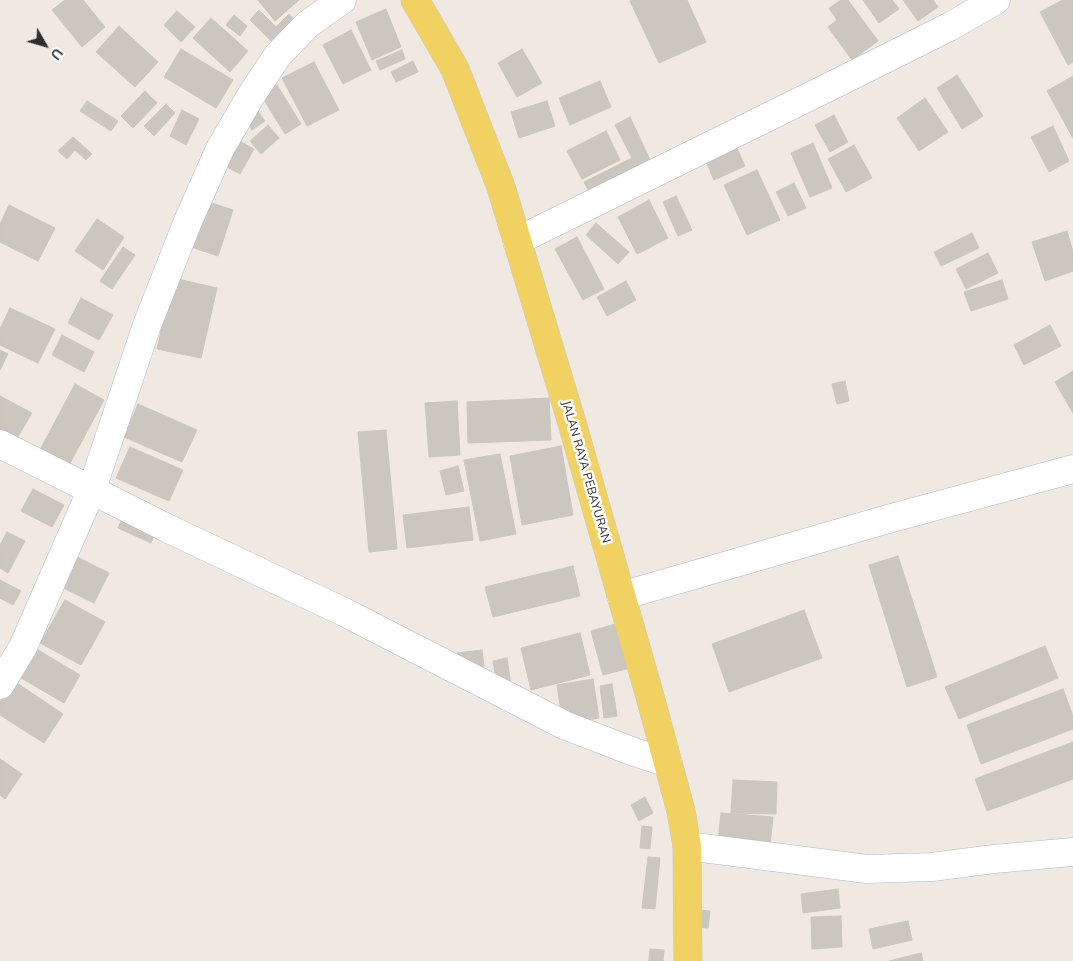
<!DOCTYPE html>
<html>
<head>
<meta charset="utf-8">
<style>
  body { margin:0 }
  #map { position:relative; width:1073px; height:961px; overflow:hidden; background:#efe9e1; font-family:Mulish,sans-serif }
  canvas { display:block }
  .north { position:absolute; left:20px; top:20px; width:50px; height:50px; -webkit-text-stroke:4px #fff; paint-order:stroke; rotate:128deg; font-size:14px; font-weight:700; line-height:20px; text-align:center; color:#2e2e2e }
  .north::after { content:''; display:block; margin:auto; width:18px; height:22px; background:#2e2e2e; clip-path:polygon(50% 0,100% 100%,50% 72%,0 100%) }
</style>
</head>
<body>
<div id="map">
<canvas width="1073" height="961"></canvas>
<div class="north">U</div>
</div>
<script>
const context = document.querySelector('canvas').getContext('2d');
context.lineJoin = 'round';
function fillPath(path, color) { context.fillStyle = color; context.fill(path, 'evenodd'); }
const toPath = rows => new Path2D(rows.map(r => 'M' + r).join(''));
function stroke(path, color, width, dash) { context.strokeStyle = color; context.lineWidth = width; context.lineCap = dash ? 'butt' : 'round'; context.setLineDash(dash || []); context.stroke(path); }
function label(font, color, halo, rows, align = 'center') {
  context.font = font + ' Mulish,sans-serif'; context.lineWidth = 5; context.setLineDash([]); context.textBaseline = 'middle'; context.strokeStyle = halo; context.fillStyle = color; for (const [text, x, y, turn = 0] of rows) {
    context.save(); context.translate(x, y); context.rotate((+turn || 0) * Math.PI / 180); context.textAlign = isNaN(turn) ? turn : align; if (halo) context.strokeText(text, 0, 0); context.fillText(text, 0, 0); context.restore();
  }
}
const building = toPath([
  [65,0,83,0,105,27,82,47,52,10,65,0],
  [258,0,299,0,275,21,258,0],
  [632,0,687,0,706,42,659,63,630,1,632,0],
  [841,0,848,0,878,41,852,60,828,27,837,20,829,8,841,0],
  [863,0,892,0,899,9,879,23,863,0],
  [903,0,933,0,938,7,918,21,903,0],
  [1063,0,1073,0,1073,62,1068,65,1040,12,1063,0],
  [386,9,401,47,372,60,356,22,386,9],
  [259,10,276,27,289,14,299,25,276,46,250,20,259,10],
  [177,11,195,27,181,42,164,25,177,11],
  [234,15,247,26,240,36,226,25,234,15],
  [211,18,248,51,230,72,193,38,211,18],
  [119,26,158,62,135,87,96,52,119,26],
  [351,30,371,70,343,84,323,45,351,30],
  [181,49,233,80,216,108,164,77,181,49],
  [522,49,542,83,517,97,498,63,522,49],
  [402,50,405,59,380,70,376,61,402,50],
  [413,61,418,72,396,82,391,72,413,61],
  [314,62,339,110,307,126,282,78,314,62],
  [957,75,983,116,962,129,937,88,957,75],
  [1073,76,1073,138,1047,91,1073,76],
  [600,81,611,107,570,125,559,98,600,81],
  [277,85,301,124,285,134,261,95,277,85],
  [145,91,157,103,133,128,121,116,145,91],
  [925,98,948,132,919,151,897,118,925,98],
  [87,101,118,121,111,131,80,111,87,101],
  [547,101,555,126,519,138,511,112,547,101],
  [166,104,175,113,154,136,144,126,166,104],
  [256,108,265,121,252,130,243,117,256,108],
  [182,110,199,119,186,145,170,136,182,110],
  [834,115,848,142,830,152,815,125,834,115],
  [630,117,652,164,591,196,584,182,632,158,615,125,630,117],
  [268,125,279,138,261,154,250,141,268,125],
  [1053,126,1069,161,1049,172,1031,137,1053,126],
  [606,131,620,160,582,179,567,151,606,131],
  [230,136,254,149,240,174,216,161,230,136],
  [73,137,92,154,86,160,75,150,67,159,58,151,73,137],
  [813,143,832,188,810,197,791,153,813,143],
  [854,145,872,178,846,192,828,159,854,145],
  [736,146,745,166,714,180,705,159,736,146],
  [757,170,780,220,747,235,724,185,757,170],
  [794,183,806,208,788,216,776,192,794,183],
  [676,196,692,230,678,236,663,202,676,196],
  [203,200,233,210,218,256,188,246,203,200],
  [649,200,668,238,637,254,618,217,649,200],
  [9,205,55,228,38,261,0,242,0,224,9,205],
  [97,219,124,237,103,270,75,251,97,219],
  [596,223,629,252,618,264,586,235,596,223],
  [1067,231,1073,252,1073,271,1045,281,1032,242,1067,231],
  [972,233,979,248,941,266,934,252,972,233],
  [577,237,604,289,583,300,555,249,577,237],
  [123,247,135,255,112,289,100,281,123,247],
  [988,253,998,273,966,289,956,269,988,253],
  [173,278,217,288,201,358,157,349,173,278],
  [1002,280,1008,299,971,311,964,292,1002,280],
  [626,281,636,300,607,316,597,297,626,281],
  [81,298,113,315,99,340,68,323,81,298],
  [10,308,55,329,38,363,0,345,0,329,10,308],
  [1050,325,1061,346,1024,365,1014,345,1050,325],
  [62,335,94,352,84,372,52,355,62,335],
  [0,350,8,354,0,370,0,350],
  [1073,371,1073,413,1055,382,1073,371],
  [845,381,849,401,837,404,832,384,845,381],
  [75,384,104,400,69,465,40,450,75,384],
  [0,396,32,413,16,440,0,432,0,396],
  [549,398,551,440,468,443,467,402,549,398],
  [457,401,460,455,429,457,425,403,457,401],
  [138,404,197,430,182,462,124,437,138,404],
  [386,430,397,549,369,552,358,432,386,430],
  [561,446,573,515,522,525,510,456,561,446],
  [130,447,183,470,169,501,116,478,130,447],
  [500,454,516,534,480,541,464,460,500,454],
  [458,466,464,491,446,495,440,471,458,466],
  [33,489,64,505,52,527,21,511,33,489],
  [469,507,473,540,407,548,403,515,469,507],
  [125,512,158,527,151,543,118,528,125,512],
  [7,532,25,541,8,573,0,568,0,545,7,532],
  [898,556,937,677,907,687,869,565,898,556],
  [77,557,109,573,94,603,61,587,77,557],
  [573,566,580,596,493,617,485,587,573,566],
  [0,580,21,591,13,605,0,598,0,580],
  [65,600,105,622,81,665,40,643,65,600],
  [804,610,822,658,729,692,712,644,804,610],
  [619,623,630,668,603,675,591,631,619,623],
  [580,633,590,675,531,690,521,648,580,633],
  [1045,646,1058,678,959,719,945,687,1045,646],
  [38,650,80,675,64,703,21,678,38,650],
  [482,650,484,666,459,670,457,653,482,650],
  [507,658,511,686,498,688,493,661,507,658],
  [593,679,599,718,563,724,557,685,593,679],
  [14,681,63,714,44,743,0,715,0,702,14,681],
  [612,684,617,716,604,718,600,686,612,684],
  [1063,689,1073,716,1073,729,981,764,967,725,1063,689],
  [1073,742,1073,779,987,811,975,779,1073,742],
  [0,759,22,774,5,799,0,795,0,759],
  [733,780,777,782,776,814,731,813,733,780],
  [645,797,653,813,639,821,631,805,645,797],
  [721,813,773,817,770,845,718,841,721,813],
  [642,826,652,827,650,849,640,848,642,826],
  [648,857,660,858,655,909,642,908,648,857],
  [838,889,840,908,803,913,801,894,838,889],
  [697,910,710,911,708,928,696,927,697,910],
  [841,916,842,947,812,949,811,917,841,916],
  [908,921,912,940,873,949,869,929,908,921],
  [650,949,664,950,663,961,649,961,650,949],
  [921,953,923,961,889,961,921,953]
]);
fillPath(building, '#cbc7bf');
stroke(building, '#cbc5ba', 1);
const minor = toPath([
  [517,241,843,80,949,27,996,0],
  [0,444,169,529,344,612,564,725,634,752,668,763],
  [621,596,888,519,1073,469],
  [0,685,23,647,92,489,147,325,188,221,220,149,250,97,278,55,308,24,342,0],
  [687,846,867,869,932,867,994,859,1073,852]
]);
const major = toPath([
  [415,0,455,69,501,187,572,423,649,693,681,811,687,846,688,961]
]);
stroke(minor, '#b4b7c1', 29);
stroke(major, '#c9c9c9', 29);
stroke(minor, '#fff', 28);
stroke(major, '#f2d163', 28);
label('12px', '#2e2e2e', '#fff', [
  ["JALAN RAYA PEBAYURAN",586,472,74]
]);
</script>
</body>
</html>
